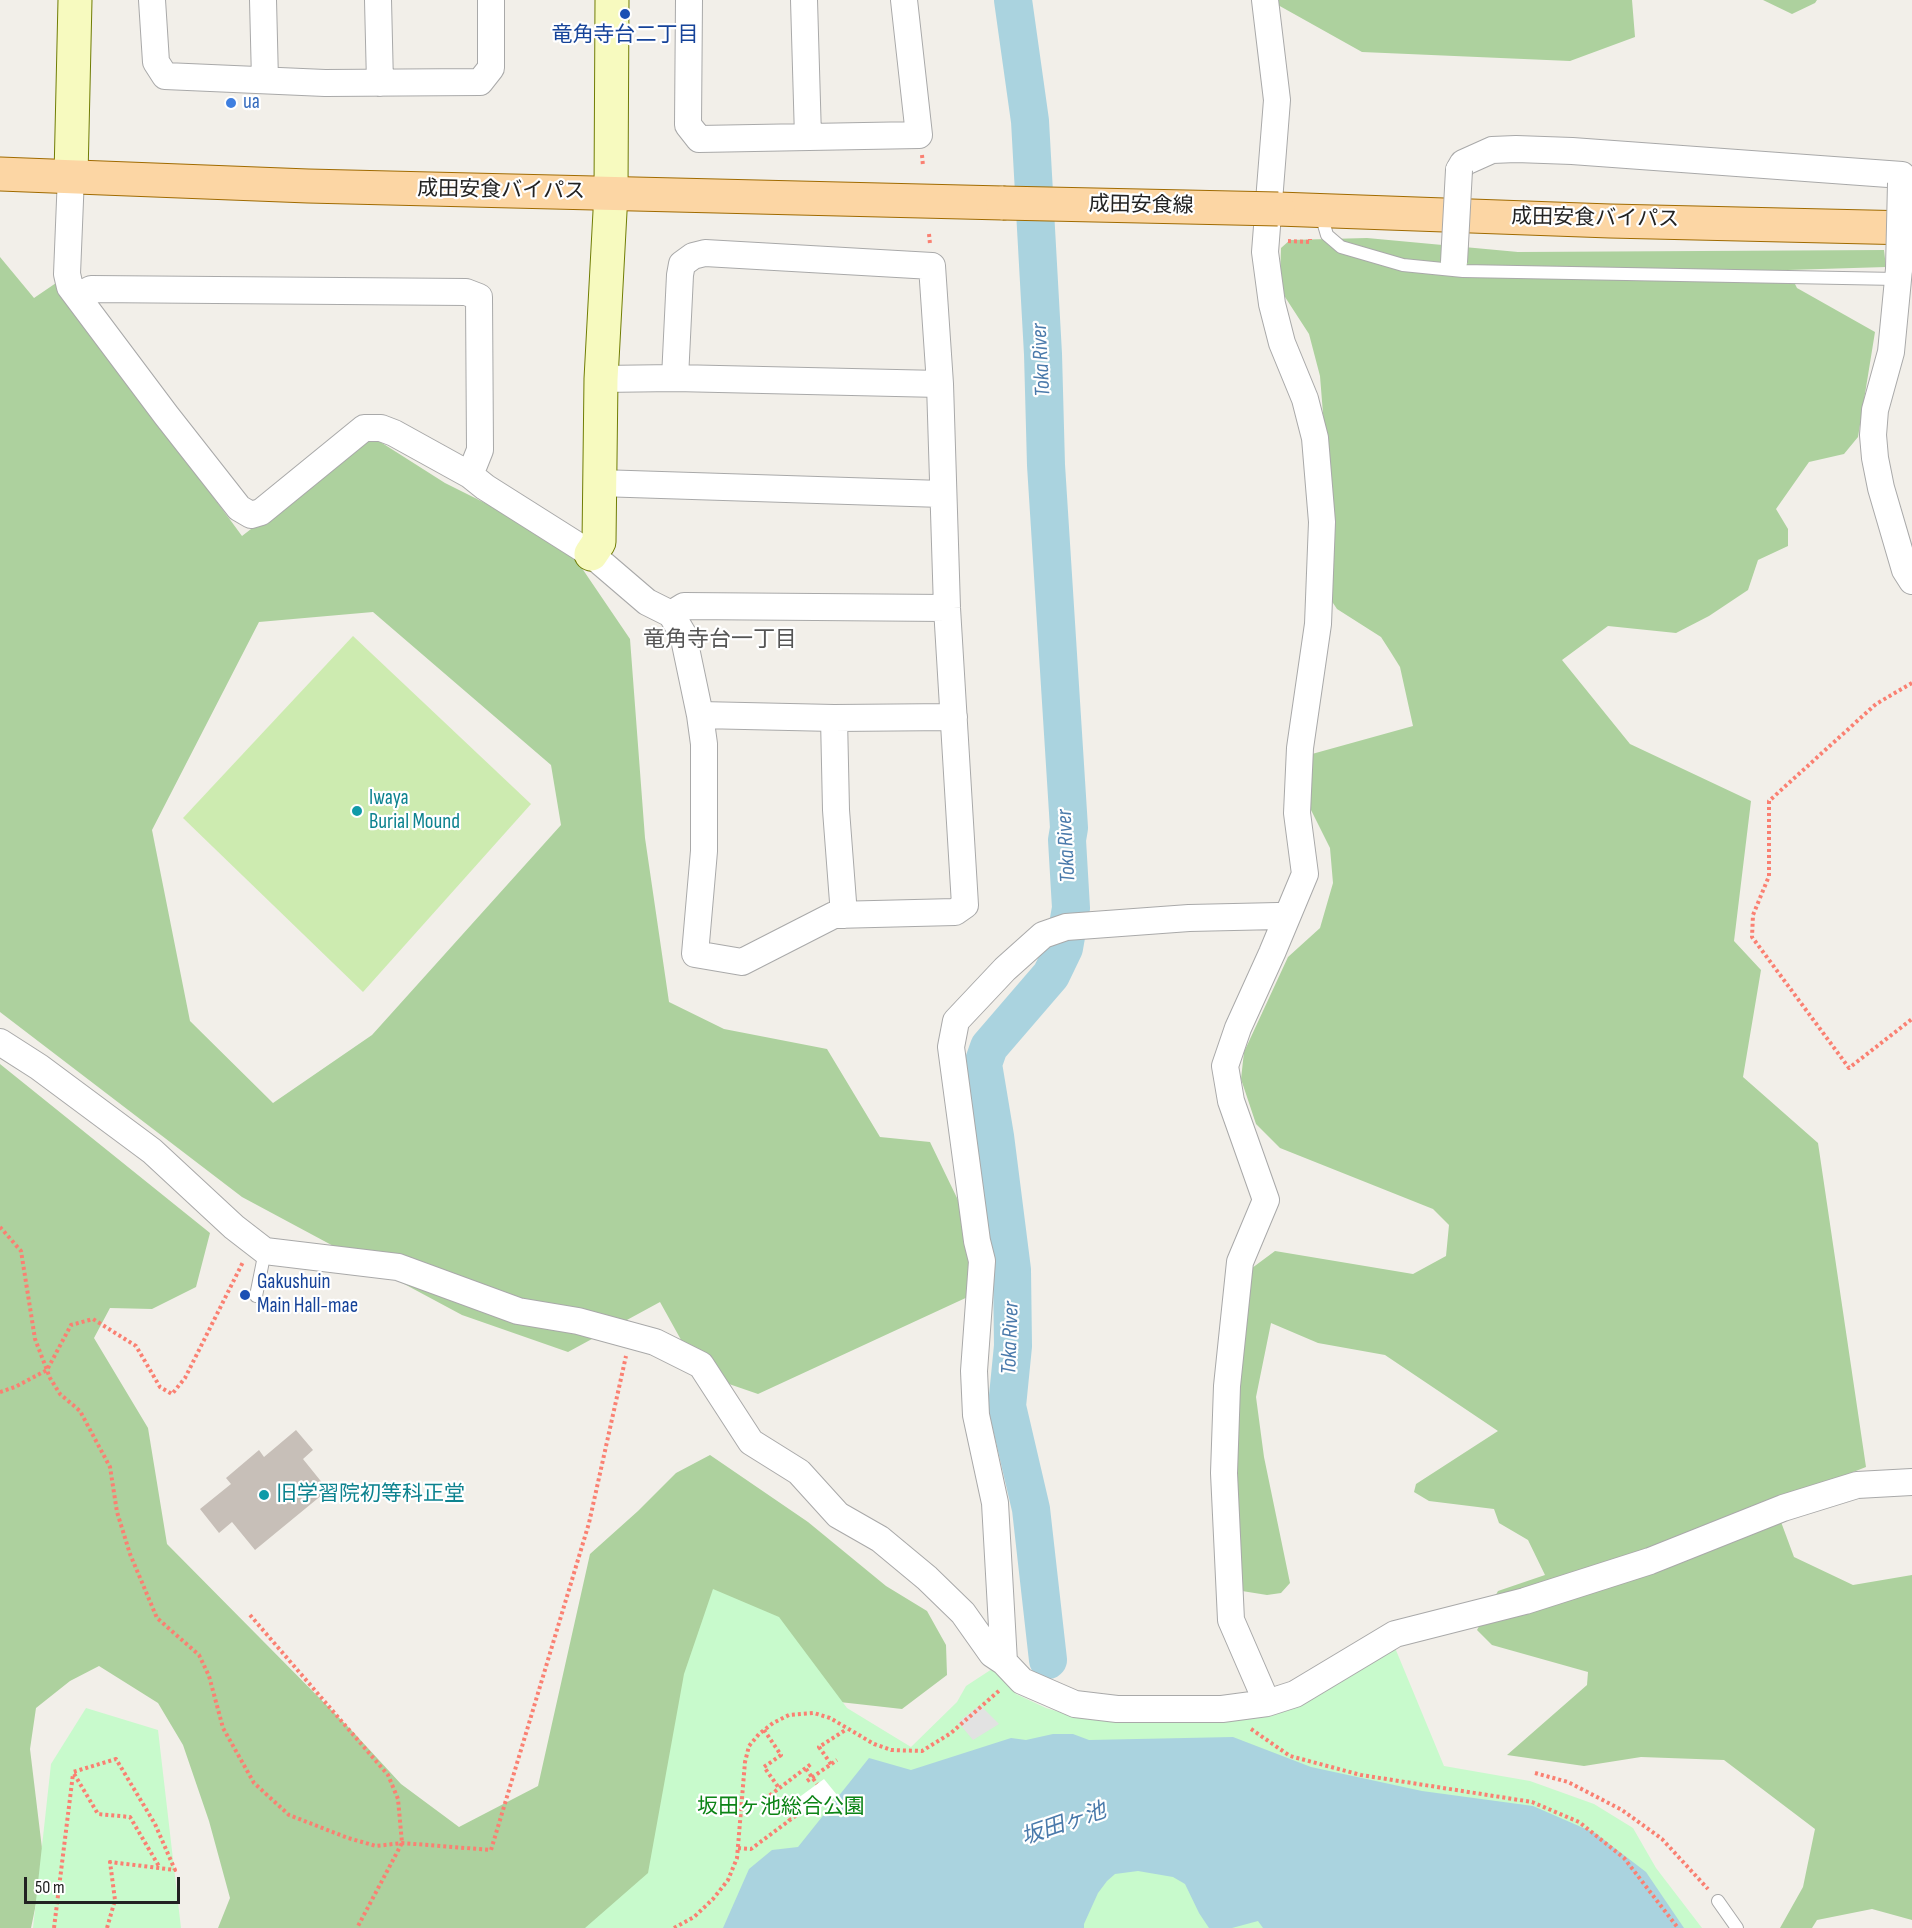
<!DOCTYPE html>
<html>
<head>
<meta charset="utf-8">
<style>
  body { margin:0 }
  #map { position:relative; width:1912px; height:1928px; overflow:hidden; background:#f2efe9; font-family:"Sofia Sans Condensed",sans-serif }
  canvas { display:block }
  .scale { position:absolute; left:24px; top:1877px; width:156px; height:27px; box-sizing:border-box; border:3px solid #222; border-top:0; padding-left:8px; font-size:18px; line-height:21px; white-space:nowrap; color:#222; -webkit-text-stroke:4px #fff; paint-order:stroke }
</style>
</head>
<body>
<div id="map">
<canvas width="1912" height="1928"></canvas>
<div class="scale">50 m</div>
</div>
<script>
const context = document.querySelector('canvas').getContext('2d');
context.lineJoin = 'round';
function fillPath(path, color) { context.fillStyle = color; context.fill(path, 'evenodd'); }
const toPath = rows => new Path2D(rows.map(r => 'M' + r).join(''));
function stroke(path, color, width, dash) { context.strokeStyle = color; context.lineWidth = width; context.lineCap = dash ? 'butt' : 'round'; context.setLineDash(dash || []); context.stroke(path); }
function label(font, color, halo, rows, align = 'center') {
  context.font = font + ' "Sofia Sans Condensed","Noto Sans JP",sans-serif'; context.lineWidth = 4.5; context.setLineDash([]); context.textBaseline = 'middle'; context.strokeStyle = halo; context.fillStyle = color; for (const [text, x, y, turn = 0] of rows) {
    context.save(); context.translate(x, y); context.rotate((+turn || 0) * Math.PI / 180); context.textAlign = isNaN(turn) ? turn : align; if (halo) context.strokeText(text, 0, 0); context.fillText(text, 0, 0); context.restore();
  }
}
fillPath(toPath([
  [353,636,531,804,363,992,183,818]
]), '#cdebb0');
fillPath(toPath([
  [1269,0,1632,0,1635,37,1570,61,1362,52],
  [1763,0,1817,0,1815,3,1792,14],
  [1367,238,1518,252,1884,250,1886,267,1788,270,1797,288,1875,332,1858,437,1844,454,1809,462,1776,509,1788,529,1788,546,1758,560,1748,590,1709,616,1676,633,1608,626,1562,660,1630,744,1751,801,1734,941,1761,970,1743,1077,1818,1143,1866,1467,1774,1503,1794,1557,1853,1585,1912,1575,1912,1920,1872,1909,1817,1920,1812,1928,1780,1928,1803,1887,1815,1829,1724,1760,1641,1757,1584,1766,1507,1755,1587,1685,1588,1672,1492,1645,1477,1630,1498,1591,1545,1575,1528,1540,1499,1523,1494,1509,1429,1501,1414,1492,1416,1484,1498,1431,1385,1355,1318,1343,1271,1323,1256,1397,1264,1457,1290,1583,1281,1593,1267,1595,1242,1591,1233,1476,1248,1271,1275,1251,1413,1274,1446,1256,1449,1225,1433,1209,1280,1148,1256,1124,1241,1079,1244,1052,1288,957,1320,928,1333,883,1330,848,1309,806,1312,754,1413,726,1400,667,1390,651,1381,637,1337,609,1329,597,1330,501,1320,376,1309,334,1285,297,1280,280,1281,248,1290,240],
  [0,257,34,298,56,283,242,536,371,436,445,483,507,514,573,555,630,639,645,838,669,1002,724,1029,827,1049,880,1137,930,1142,998,1283,758,1394,700,1374,660,1302,568,1352,462,1315,242,1197,0,1012],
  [373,612,551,765,561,825,372,1035,273,1103,190,1021,152,830,259,622],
  [0,1064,210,1233,196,1287,152,1309,110,1308,94,1338,148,1428,167,1544,355,1734,401,1784,459,1827,538,1786,590,1554,638,1511,676,1473,710,1455,808,1522,886,1586,927,1611,946,1645,947,1675,902,1709,795,1697,657,1928,218,1928,230,1898,209,1821,183,1745,158,1703,99,1666,70,1681,36,1708,30,1749,44,1865,31,1928,0,1928]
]), '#add19e');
fillPath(toPath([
  [713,1589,779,1617,847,1708,911,1747,957,1702,966,1686,992,1669,1016,1694,1046,1708,1073,1716,1197,1718,1393,1643,1444,1766,1530,1781,1594,1804,1633,1828,1656,1868,1702,1928,585,1928,648,1873,684,1674],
  [86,1708,158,1730,181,1928,33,1928,51,1764]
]), '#c8facc');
fillPath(toPath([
  [980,1705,999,1724,973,1740,958,1722]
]), '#e2e2e2');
fillPath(toPath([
  [1053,1734,1073,1734,1089,1740,1233,1737,1311,1767,1422,1791,1533,1806,1595,1833,1646,1872,1684,1928,1263,1928,1258,1921,1232,1928,1209,1928,1199,1913,1185,1884,1173,1877,1138,1871,1115,1874,1107,1881,1098,1893,1084,1924,1084,1928,723,1928,749,1869,772,1850,798,1847,869,1758,911,1770,1011,1738,1026,1740]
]), '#aad3df');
fillPath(toPath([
  [824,1779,837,1795,807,1817,794,1801]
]), '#fff');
stroke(toPath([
  [1013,0,1030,121,1043,354,1046,465,1069,828,1067,840,1071,908,1064,948,1051,975,989,1047,983,1064,995,1136,1012,1270,1013,1346,1007,1406,1031,1509,1048,1660]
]), '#aad3df', 38);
fillPath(toPath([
  [296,1430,313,1450,303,1459,328,1490,255,1550,232,1522,219,1533,200,1509,231,1484,226,1478,259,1450,264,1457]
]), '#c7bfb8');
const lane = toPath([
  [1320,211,1327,235,1341,247,1403,265,1463,271,1897,279],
  [256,1296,265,1251],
  [1718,1901,1737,1928]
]);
const street = toPath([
  [152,0,156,62,165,76,325,83,480,82,491,68,491,0],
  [263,0,265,80],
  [378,0,380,83],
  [689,0,688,125,699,139,919,135,904,0],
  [804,0,808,137],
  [1265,0,1277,100,1265,252,1272,304,1282,343,1305,399,1315,438,1322,522,1318,624,1300,748,1297,813,1305,874,1272,953,1238,1028,1225,1066,1231,1101,1266,1200,1240,1262,1227,1386,1224,1473,1231,1620,1267,1703],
  [1459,170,1463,163,1492,150,1516,149,1572,151,1902,175],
  [71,176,67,274,70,287,166,415,239,508,251,515,261,512,364,428,381,428,394,433,470,475,485,487,591,554,647,602,671,614,683,634,700,715,704,744,704,851,695,954,742,962,834,915,955,912,965,905,947,608,940,384,932,266,705,253,693,256,682,264,680,275,675,378],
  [1899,269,1891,352,1875,410,1873,435,1875,458,1881,488,1905,570,1912,581],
  [78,296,91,289,466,292,479,297,480,450,470,475],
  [601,379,675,378,940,384],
  [599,483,942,494],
  [671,614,684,606,947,608],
  [700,715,834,718,954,717],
  [834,718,836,810,844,915],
  [0,1042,39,1067,152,1151,234,1227,265,1251,398,1267,518,1311,578,1321,655,1342,701,1365,751,1442,799,1472,838,1515,880,1539,927,1578,963,1613,992,1654,1004,1662,1022,1681,1075,1704,1117,1709,1222,1709,1267,1703,1295,1694,1395,1634,1525,1601,1650,1561,1783,1508,1857,1485,1912,1482],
  [1004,1662,995,1503,976,1415,974,1371,982,1261,977,1241,951,1047,956,1021,1005,969,1043,935,1066,927,1189,918,1278,916,1286,918]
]);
const secondary = toPath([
  [71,176,75,0],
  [591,554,599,542,601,379,611,193,612,0]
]);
const primary = toPath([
  [0,174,308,186,1003,203],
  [1278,209,1610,221,1912,228]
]);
stroke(lane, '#a9a9a9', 14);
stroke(street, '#a9a9a9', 28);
stroke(secondary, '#707d05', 35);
stroke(primary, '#a06b00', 35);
stroke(toPath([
  [922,155,923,166],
  [929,234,930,244],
  [1288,241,1310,242,1310,239],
  [1912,683,1876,704,1769,801,1769,876,1753,915,1752,937,1849,1068,1912,1019],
  [0,1227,21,1251,35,1339,50,1378,60,1394,80,1411,110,1467,117,1512,130,1554,157,1618,199,1655,209,1676,223,1728,254,1783,289,1815,348,1838,376,1846,402,1843,491,1850,589,1523,626,1356],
  [0,1392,15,1387,47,1370,71,1325,93,1319,136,1346,160,1387,172,1394,185,1378,243,1262],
  [250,1615,388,1775,398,1799,402,1843,357,1928],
  [1251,1729,1290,1756,1361,1775,1532,1802,1579,1822,1624,1858,1678,1928],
  [764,1730,781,1755,764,1767,779,1788],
  [831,1764,819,1747,847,1729],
  [806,1769,817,1784],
  [1535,1773,1568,1782,1622,1810,1662,1839,1708,1889],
  [807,1781,837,1760],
  [771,1794,790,1820],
  [765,1799,811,1764],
  [738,1848,751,1849,802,1811],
  [54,1928,73,1774],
  [107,1928,115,1900,110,1862,175,1870,155,1824,116,1759,73,1772,98,1814,130,1817,160,1868],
  [674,1928,694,1917,713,1899,728,1880,737,1858,745,1762,749,1746,759,1734,773,1723,789,1715,814,1713,830,1718,874,1744,891,1750,922,1751,951,1733,1001,1689]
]), '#fa8072', 4, [3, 3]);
stroke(lane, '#fff', 12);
stroke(street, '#fff', 26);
stroke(secondary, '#f7fabf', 33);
stroke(primary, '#fcd6a4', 33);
const streetBridge = toPath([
  [1454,262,1459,170],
  [1899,269,1901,183]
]);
const primaryBridge = toPath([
  [1003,203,1278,209]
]);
stroke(streetBridge, '#a9a9a9', 28, []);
stroke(primaryBridge, '#a06b00', 35, []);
stroke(streetBridge, '#fff', 26);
stroke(primaryBridge, '#fcd6a4', 33);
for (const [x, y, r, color] of [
  [625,14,6,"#1a4fb4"],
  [231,103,6,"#3f7fe0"],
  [357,811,6,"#0f9aa8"],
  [245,1295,6,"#1a4fb4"],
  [264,1495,6,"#0f9aa8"]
]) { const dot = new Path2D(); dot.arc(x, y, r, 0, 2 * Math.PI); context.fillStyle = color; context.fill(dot); stroke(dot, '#fff', 2); }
label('21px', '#164399', '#fff', [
  ["竜角寺台二丁目",625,36],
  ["Gakushuin",257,1283,"left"],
  ["Main Hall-mae",257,1307,"left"]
]);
label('21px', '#366cbe', '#fff', [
  ["ua",243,103]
], 'left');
label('21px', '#222', '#fff', [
  ["成田安食バイパス",501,191,1],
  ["成田安食線",1141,206,1],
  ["成田安食バイパス",1595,219,1]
]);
label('21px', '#0d838f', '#fff', [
  ["Iwaya",369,799],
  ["Burial Mound",369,823],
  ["旧学習院初等科正堂",276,1495]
], 'left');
label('21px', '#0c8416', '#fff', [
  ["坂田ヶ池総合公園",781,1808]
]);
label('italic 22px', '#4a7aab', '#fff', [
  ["Toka River",1042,360,-93],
  ["Toka River",1067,846,-93],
  ["Toka River",1011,1338,-88],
  ["坂田ヶ池",1064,1825,-19]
]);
label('22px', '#555', '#fff', [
  ["竜角寺台一丁目",720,640]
]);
</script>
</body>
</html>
